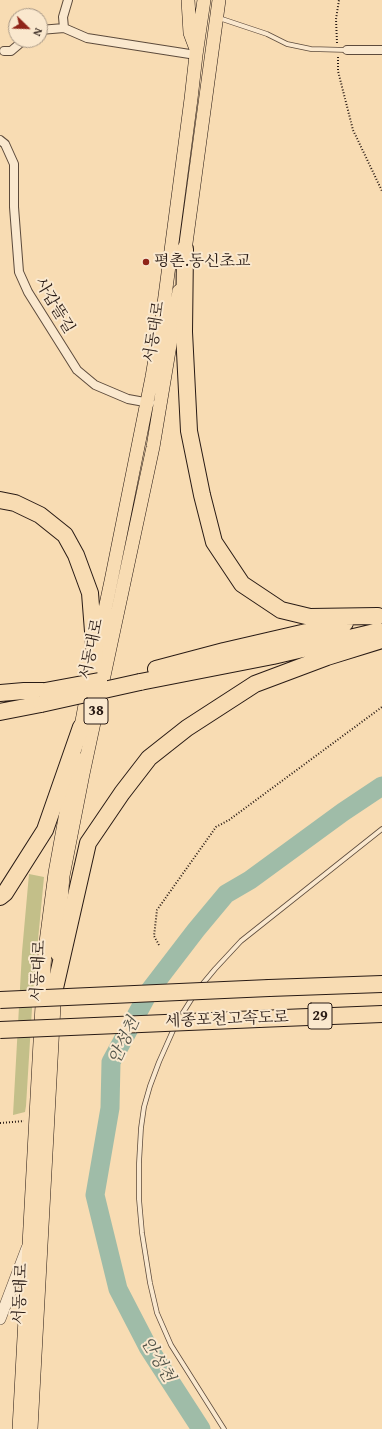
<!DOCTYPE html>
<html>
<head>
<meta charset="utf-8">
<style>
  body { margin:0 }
  #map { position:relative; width:382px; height:1429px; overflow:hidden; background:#f8dcb3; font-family:"Gentium Book Plus",serif }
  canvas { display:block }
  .north { position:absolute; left:8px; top:8px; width:40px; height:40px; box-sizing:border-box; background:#fae8ce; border:1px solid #a69684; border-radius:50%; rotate:113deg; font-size:11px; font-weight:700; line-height:16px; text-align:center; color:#291b15 }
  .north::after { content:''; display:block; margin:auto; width:14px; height:18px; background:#8f2418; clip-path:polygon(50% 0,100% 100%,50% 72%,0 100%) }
</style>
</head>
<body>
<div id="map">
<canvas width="382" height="1429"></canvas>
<div class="north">N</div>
</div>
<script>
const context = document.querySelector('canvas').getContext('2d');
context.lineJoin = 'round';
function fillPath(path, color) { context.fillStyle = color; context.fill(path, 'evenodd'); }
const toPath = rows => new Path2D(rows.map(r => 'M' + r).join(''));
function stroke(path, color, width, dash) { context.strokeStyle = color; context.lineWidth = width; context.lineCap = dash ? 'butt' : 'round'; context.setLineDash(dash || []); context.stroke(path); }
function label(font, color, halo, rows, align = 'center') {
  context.font = font + ' "Gentium Book Plus","Noto Serif KR",serif'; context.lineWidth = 4; context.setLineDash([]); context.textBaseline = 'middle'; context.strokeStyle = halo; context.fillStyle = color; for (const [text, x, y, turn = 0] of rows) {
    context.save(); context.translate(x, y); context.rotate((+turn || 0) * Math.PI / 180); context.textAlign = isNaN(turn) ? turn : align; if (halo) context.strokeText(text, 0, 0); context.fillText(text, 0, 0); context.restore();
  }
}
fillPath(toPath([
  [29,874,44,877,33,992,26,1106,25,1112,13,1115,22,952]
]), '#c3bf89');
stroke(toPath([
  [201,1429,148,1347,118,1289,95,1195,110,1108,111,1062,150,990,196,930,226,894,250,880,343,812,382,786]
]), '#9fbca8', 19);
const service = toPath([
  [219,18,267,34,287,44,311,49,347,50],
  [200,987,215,969,241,941,382,829],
  [179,1019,194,995],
  [175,1026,159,1062,150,1086,144,1107,141,1128,139,1163,139,1199,142,1233,150,1283,157,1313,171,1345,224,1429]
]);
const minor = toPath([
  [64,28,63,17,68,0],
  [40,30,64,28,87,38,196,55],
  [347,50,382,50],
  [4,51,11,51,24,40],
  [0,140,5,144,14,164,14,207,19,272,28,292,77,370,95,385,128,399,150,403]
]);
const tertiary = toPath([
  [0,1319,27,1248]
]);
const primary = toPath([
  [188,0,190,33,196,49],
  [184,258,219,0],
  [79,737,88,689,111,581,152,377,163,311,191,99,196,55,204,0],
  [57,954,63,876,83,774,153,447,179,291],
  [19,1429,45,950,55,873,76,758],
  [31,1429,55,987]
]);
const motorway = toPath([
  [185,249,184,332,189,431,202,495,214,542,242,584,281,610,310,617,378,616],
  [0,500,15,503,40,515,65,535,76,555,90,593,95,657],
  [156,669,224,651,345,623],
  [140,682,273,656,379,631],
  [0,693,24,691,45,691],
  [0,712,41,704],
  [0,897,5,893,45,830,81,727],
  [55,988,88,843,122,793,149,758,187,728,255,684,327,657,382,640],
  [269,988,382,984],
  [259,1019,382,1014]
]);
stroke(service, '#5d4b3c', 5.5);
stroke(minor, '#5d4b3c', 10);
stroke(tertiary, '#5d4b3c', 12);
stroke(primary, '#291b15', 14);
stroke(motorway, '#291b15', 18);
stroke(toPath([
  [337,43,336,19,339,0],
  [338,57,338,71,353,130,382,191],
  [159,945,154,936,157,910,216,827,229,820,382,707],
  [0,1123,24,1121]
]), '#291b15', 2, [1, 2]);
stroke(service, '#fae8ce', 4);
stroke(minor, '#fae8ce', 8);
stroke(tertiary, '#fae8ce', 11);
stroke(primary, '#f8dcb3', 13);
stroke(motorway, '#f8dcb3', 16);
const motorwayBridge = toPath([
  [45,691,99,681],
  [41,704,140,682],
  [0,1000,269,988],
  [0,1030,259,1019]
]);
stroke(motorwayBridge, '#291b15', 18, []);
stroke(motorwayBridge, '#f8dcb3', 16);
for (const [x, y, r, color] of [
  [146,262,4,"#8f2418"]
]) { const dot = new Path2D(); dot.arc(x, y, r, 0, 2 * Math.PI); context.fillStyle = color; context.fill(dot); stroke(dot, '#fae8ce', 1.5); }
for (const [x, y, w] of [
  [96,711,24],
  [320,1016,24]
]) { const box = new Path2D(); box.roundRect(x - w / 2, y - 13, w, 26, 3); context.fillStyle = '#fae8ce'; context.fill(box); stroke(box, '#291b15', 1); }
label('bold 15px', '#291b15', null, [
  ["38",96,711],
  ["29",320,1016]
]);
label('16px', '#291b15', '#fae8ce', [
  ["평촌.동신초교",154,262]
], 'left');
label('16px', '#291b15', '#fae8ce', [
  ["사갑뜰길",54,306,59],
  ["서동대로",155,332,-81],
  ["서동대로",92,649,-78],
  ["서동대로",39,971,-87],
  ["세종포천고속도로",227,1020,-2],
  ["서동대로",21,1294,-87]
]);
label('italic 17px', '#525348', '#fae8ce', [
  ["안성천",125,1041,-65],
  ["안성천",157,1360,59]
]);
</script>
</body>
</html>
